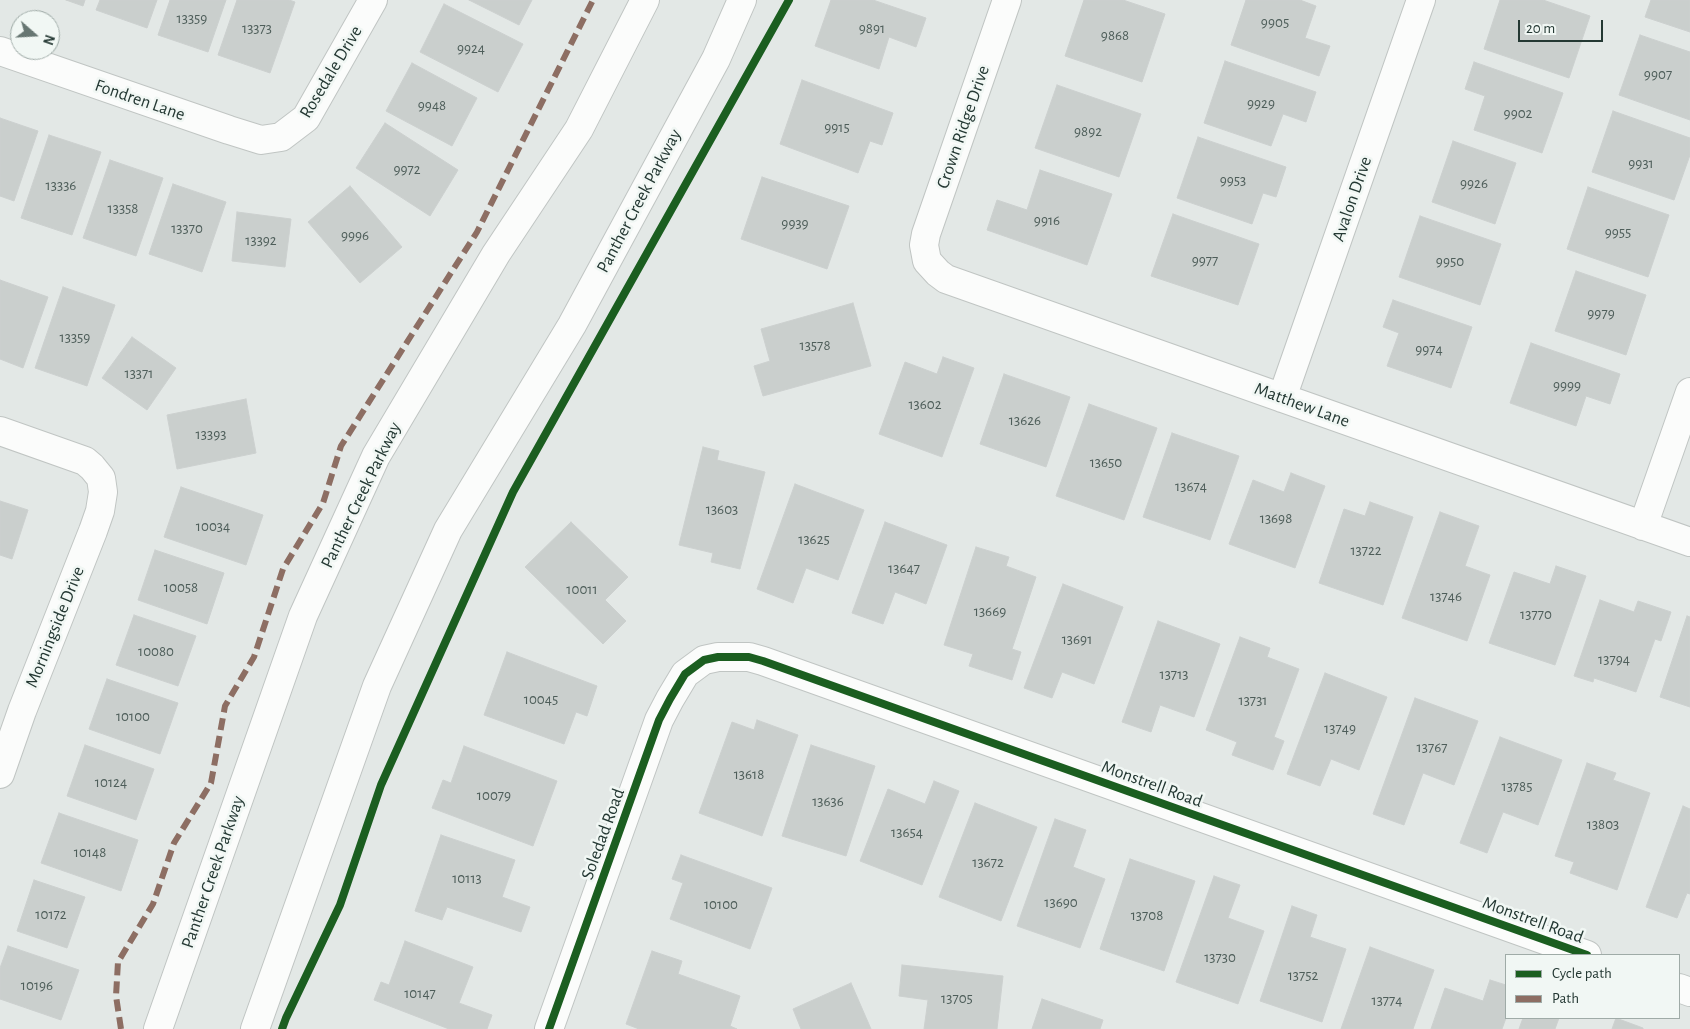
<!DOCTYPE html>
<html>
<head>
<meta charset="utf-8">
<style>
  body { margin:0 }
  #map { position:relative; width:1690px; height:1029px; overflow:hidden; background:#e3e8e6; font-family:"Alegreya Sans",sans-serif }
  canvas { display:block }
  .legend { position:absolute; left:1505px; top:954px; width:175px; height:65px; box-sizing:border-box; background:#f1f7f4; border:1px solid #9faba7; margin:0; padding:6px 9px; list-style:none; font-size:15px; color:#243833 }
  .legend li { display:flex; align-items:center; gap:10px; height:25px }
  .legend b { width:25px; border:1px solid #9faba7 }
  .north { position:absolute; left:10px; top:10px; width:50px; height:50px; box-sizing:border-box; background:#f1f7f4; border:1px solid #9faba7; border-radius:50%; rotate:109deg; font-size:14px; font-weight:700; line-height:20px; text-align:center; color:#243833 }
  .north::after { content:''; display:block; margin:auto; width:18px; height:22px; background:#677672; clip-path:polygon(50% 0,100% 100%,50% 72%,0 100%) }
  .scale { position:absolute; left:1518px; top:20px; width:85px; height:22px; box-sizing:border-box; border:2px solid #243833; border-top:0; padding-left:6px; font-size:15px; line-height:18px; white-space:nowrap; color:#243833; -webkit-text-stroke:4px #f1f7f4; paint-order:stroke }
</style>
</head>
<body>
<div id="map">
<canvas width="1690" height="1029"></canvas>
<ul class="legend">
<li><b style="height:6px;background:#1b5e20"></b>Cycle path</li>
<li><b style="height:6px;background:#8d6e63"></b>Path</li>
</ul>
<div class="north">N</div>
<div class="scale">20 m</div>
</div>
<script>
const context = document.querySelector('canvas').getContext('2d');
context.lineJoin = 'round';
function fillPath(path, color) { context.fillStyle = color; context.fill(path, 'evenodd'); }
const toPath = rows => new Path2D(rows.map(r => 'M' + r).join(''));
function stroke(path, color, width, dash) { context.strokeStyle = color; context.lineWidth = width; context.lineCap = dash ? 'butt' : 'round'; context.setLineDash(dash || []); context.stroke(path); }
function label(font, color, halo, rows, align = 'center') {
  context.font = font + ' "Alegreya Sans",sans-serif'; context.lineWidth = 5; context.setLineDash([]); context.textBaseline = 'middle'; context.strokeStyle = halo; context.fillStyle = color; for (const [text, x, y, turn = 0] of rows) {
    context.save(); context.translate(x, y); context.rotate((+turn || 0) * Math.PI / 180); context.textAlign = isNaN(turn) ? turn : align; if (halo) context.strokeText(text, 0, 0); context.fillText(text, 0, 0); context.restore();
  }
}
const building = toPath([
  [66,0,85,0,83,6,66,0],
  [100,0,157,0,147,28,96,10,100,0],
  [170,0,226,0,208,52,158,35,170,0],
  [237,0,289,0,295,2,270,73,218,55,237,0],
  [469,0,532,0,519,25,469,0],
  [831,0,873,0,926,18,916,47,889,37,879,69,815,46,831,0],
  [1084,0,1123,0,1165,14,1142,82,1065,56,1084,0],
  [1246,0,1300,0,1316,6,1305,38,1330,46,1319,76,1231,45,1246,0],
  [1500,0,1543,0,1590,16,1569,78,1484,49,1500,0],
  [1651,0,1690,0,1690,32,1645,17,1651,0],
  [444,4,523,44,498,92,420,52,444,4],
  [1640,35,1690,52,1690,120,1619,95,1640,35],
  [1225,61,1316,92,1306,122,1283,114,1271,146,1204,123,1225,61],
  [1474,62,1563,93,1542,153,1474,130,1485,96,1465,89,1474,62],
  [412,63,477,98,452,146,386,111,412,63],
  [802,80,893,113,882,145,870,141,858,173,780,144,802,80],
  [1057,85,1141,114,1119,177,1035,148,1057,85],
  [1613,111,1690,138,1690,155,1674,200,1592,172,1613,111],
  [0,118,38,131,14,201,0,196,0,118],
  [385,123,458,170,430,216,356,168,385,123],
  [49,135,101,152,72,235,21,218,49,135],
  [1198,137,1286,167,1276,197,1263,193,1252,224,1177,198,1198,137],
  [1453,141,1516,163,1495,224,1432,202,1453,141],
  [110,160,163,178,136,256,83,238,110,160],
  [1040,170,1112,194,1087,265,987,230,997,200,1027,210,1040,170],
  [762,177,849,206,827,269,741,239,762,177],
  [173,184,226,202,202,272,149,254,173,184],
  [350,186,402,247,360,283,308,222,350,186],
  [1588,187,1669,215,1648,277,1567,249,1588,187],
  [237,212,291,219,285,267,232,261,237,212],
  [1173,214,1259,244,1238,305,1151,276,1173,214],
  [1420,216,1501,244,1480,305,1399,277,1420,216],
  [1576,271,1646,295,1626,355,1555,331,1576,271],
  [0,280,48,297,23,368,0,359,0,280],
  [63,287,115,305,87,386,35,368,63,287],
  [1393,300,1472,327,1451,388,1387,366,1399,333,1383,327,1393,300],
  [853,303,871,366,763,396,754,366,770,361,761,329,853,303],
  [132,337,176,368,147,410,102,378,132,337],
  [1531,343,1620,374,1610,404,1586,396,1576,426,1510,403,1531,343],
  [943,357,974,368,942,457,879,434,905,362,937,374,943,357],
  [1004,374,1070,397,1046,467,980,444,1004,374],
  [246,399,256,453,177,469,167,415,246,399],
  [1089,404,1157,428,1124,520,1056,496,1089,404],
  [1172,433,1239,456,1210,540,1143,517,1172,433],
  [703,447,719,451,717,460,765,472,740,569,711,562,713,553,679,545,703,447],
  [1291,473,1325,486,1295,568,1229,544,1253,480,1284,492,1291,473],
  [795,484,864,510,838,580,806,568,793,603,757,589,795,484],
  [181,487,263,515,246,565,164,537,181,487],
  [0,501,28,510,12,559,0,555,0,501],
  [1370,502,1413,517,1383,605,1319,583,1344,509,1365,516,1370,502],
  [1440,512,1479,526,1465,566,1490,575,1467,641,1402,618,1440,512],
  [571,522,628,577,605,600,626,621,603,644,525,567,571,522],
  [885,522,947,545,926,604,895,592,883,624,852,613,885,522],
  [976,547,1009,557,1006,566,1036,577,1012,649,1021,652,1012,680,969,666,973,654,944,645,976,547],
  [155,550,224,573,207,624,138,600,155,550],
  [1556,566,1586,576,1555,665,1489,643,1514,572,1550,584,1556,566],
  [1063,584,1123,607,1094,684,1062,672,1052,698,1024,688,1063,584],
  [1600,600,1634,612,1638,601,1671,612,1661,641,1655,639,1636,692,1594,678,1593,682,1574,676,1600,600],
  [134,615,196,636,178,686,116,665,134,615],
  [1687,616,1690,617,1690,707,1660,697,1687,616],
  [1158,621,1220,644,1194,717,1160,705,1151,732,1122,722,1158,621],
  [1240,637,1270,648,1267,657,1299,669,1274,737,1284,741,1273,770,1232,755,1237,742,1206,730,1240,637],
  [507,652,597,686,587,716,576,712,564,744,484,715,507,652],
  [1325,673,1387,697,1359,770,1331,759,1320,786,1287,774,1325,673],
  [107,679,178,703,160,754,89,729,107,679],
  [1415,698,1478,721,1454,785,1423,773,1404,825,1373,814,1415,698],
  [757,720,798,735,762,836,699,813,732,722,754,730,757,720],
  [1500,737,1562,760,1538,825,1503,812,1487,853,1460,843,1500,737],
  [85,745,154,769,136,820,67,796,85,745],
  [811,745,875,766,846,856,782,836,811,745],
  [464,746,557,781,533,846,432,808,443,780,451,783,464,746],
  [1587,763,1616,773,1613,780,1650,793,1617,890,1570,873,1574,862,1555,856,1587,763],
  [934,781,959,791,922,885,860,861,888,789,925,804,934,781],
  [975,803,1037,827,1001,921,939,897,975,803],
  [1683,806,1690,809,1690,894,1687,893,1677,918,1646,907,1683,806],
  [59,813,138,840,121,891,41,863,59,813],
  [1055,819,1086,830,1073,867,1105,879,1080,948,1017,926,1055,819],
  [441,835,515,860,502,897,530,907,521,932,447,907,442,920,415,911,441,835],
  [681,855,772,888,750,949,670,919,683,883,672,879,681,855],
  [1130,859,1195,881,1164,971,1100,949,1130,859],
  [1214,876,1240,885,1228,918,1264,931,1238,1004,1176,982,1214,876],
  [34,880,85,897,67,948,17,931,34,880],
  [1292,906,1317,915,1310,937,1346,949,1322,1022,1260,1001,1292,906],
  [405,941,473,967,459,1003,492,1015,487,1029,449,1029,374,1000,381,982,389,985,405,941],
  [8,946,79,970,61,1020,0,999,0,968,8,946],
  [1370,947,1434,970,1413,1029,1341,1029,1370,947],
  [652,951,682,961,678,974,740,996,730,1026,737,1029,639,1029,626,1024,652,951],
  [902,965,1003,976,997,1029,924,1029,928,1000,899,996,902,965],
  [1490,980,1506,985,1506,1018,1502,1029,1431,1029,1445,988,1483,1001,1490,980],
  [851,983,871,1029,801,1029,793,1009,851,983],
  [1042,999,1103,1020,1100,1029,1032,1029,1042,999],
  [1523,1018,1559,1018,1555,1029,1519,1029,1523,1018],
  [1616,1018,1643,1028,1643,1029,1612,1029,1616,1018]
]);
fillPath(building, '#cacfcd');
stroke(building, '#ccd0cf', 1);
const minor = toPath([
  [1007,0,926,234,924,245,927,261,938,273,946,279,1690,542],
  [0,51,229,130,261,140,281,137,306,118,373,0],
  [1282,398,1421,0],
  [0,431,85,461,92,467,101,478,103,492,100,511,93,531,22,711,0,774],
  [1643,526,1690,392],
  [1679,988,1690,992],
  [549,1029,659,720,670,699,685,674,704,660,718,657,749,657,763,661,1587,955]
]);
const secondary = toPath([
  [158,1029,303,616,376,456,496,254,579,129,645,0],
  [255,1029,377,686,448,530,572,325,716,59,742,0]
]);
stroke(minor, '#c0c5c3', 30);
stroke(secondary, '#c0c5c3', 30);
stroke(minor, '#fbfcfb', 28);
stroke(secondary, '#fbfcfb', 28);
stroke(toPath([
  [121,1029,116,996,118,962,153,904,174,843,211,783,225,706,254,657,283,569,323,503,341,446,477,232,593,0]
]), '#8d6e63', 6, [12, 6]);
stroke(toPath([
  [282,1029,286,1018,340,905,381,785,513,492,789,0],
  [549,1029,659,720,670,699,685,674,704,660,718,657,749,657,763,661,1587,955]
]), '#1b5e20', 8);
label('15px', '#4e5e5a', null, [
  ["13359",192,18],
  ["9905",1275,22],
  ["13373",257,28],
  ["9891",872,28],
  ["9868",1115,35],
  ["9924",471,48],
  ["9907",1658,74],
  ["9929",1261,103],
  ["9948",432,105],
  ["9902",1518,113],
  ["9915",837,127],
  ["9892",1088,131],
  ["9931",1641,163],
  ["9972",407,169],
  ["9953",1233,180],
  ["9926",1474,183],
  ["13336",61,185],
  ["13358",123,208],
  ["9916",1047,220],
  ["9939",795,223],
  ["13370",187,228],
  ["9955",1618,232],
  ["9996",355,235],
  ["13392",261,240],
  ["9977",1205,260],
  ["9950",1450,261],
  ["9979",1601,313],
  ["13359",75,337],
  ["13578",815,345],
  ["9974",1429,349],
  ["13371",139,373],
  ["9999",1567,385],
  ["13602",925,404],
  ["13626",1025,420],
  ["13393",211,434],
  ["13650",1106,462],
  ["13674",1191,486],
  ["13603",722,509],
  ["13698",1276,518],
  ["10034",213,526],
  ["13625",814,539],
  ["13722",1366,550],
  ["13647",904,568],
  ["10058",181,587],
  ["10011",582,589],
  ["13746",1446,596],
  ["13669",990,611],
  ["13770",1536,614],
  ["13691",1077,639],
  ["10080",156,651],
  ["13794",1614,659],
  ["13713",1174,674],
  ["10045",541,699],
  ["13731",1253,700],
  ["10100",133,716],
  ["13749",1340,728],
  ["13767",1432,747],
  ["13618",749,774],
  ["10124",111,782],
  ["13785",1517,786],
  ["10079",494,795],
  ["13636",828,801],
  ["13803",1603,824],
  ["13654",907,832],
  ["10148",90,852],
  ["13672",988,862],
  ["10113",467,878],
  ["13690",1061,902],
  ["10100",721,904],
  ["10172",51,914],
  ["13708",1147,915],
  ["13730",1220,957],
  ["13752",1303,975],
  ["10196",37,985],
  ["10147",420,993],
  ["13705",957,998],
  ["13774",1387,1000]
]);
label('18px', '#243833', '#f1f7f4', [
  ["Rosedale Drive",331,72,-59],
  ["Fondren Lane",140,100,19],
  ["Crown Ridge Drive",963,127,-71],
  ["Avalon Drive",1352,199,-71],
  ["Panther Creek Parkway",639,201,-62],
  ["Matthew Lane",1302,405,20],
  ["Panther Creek Parkway",361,495,-64],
  ["Morningside Drive",55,627,-68],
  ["Monstrell Road",1152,784,20],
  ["Soledad Road",603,834,-70],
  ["Panther Creek Parkway",213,872,-71],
  ["Monstrell Road",1533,920,20]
]);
</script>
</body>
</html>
